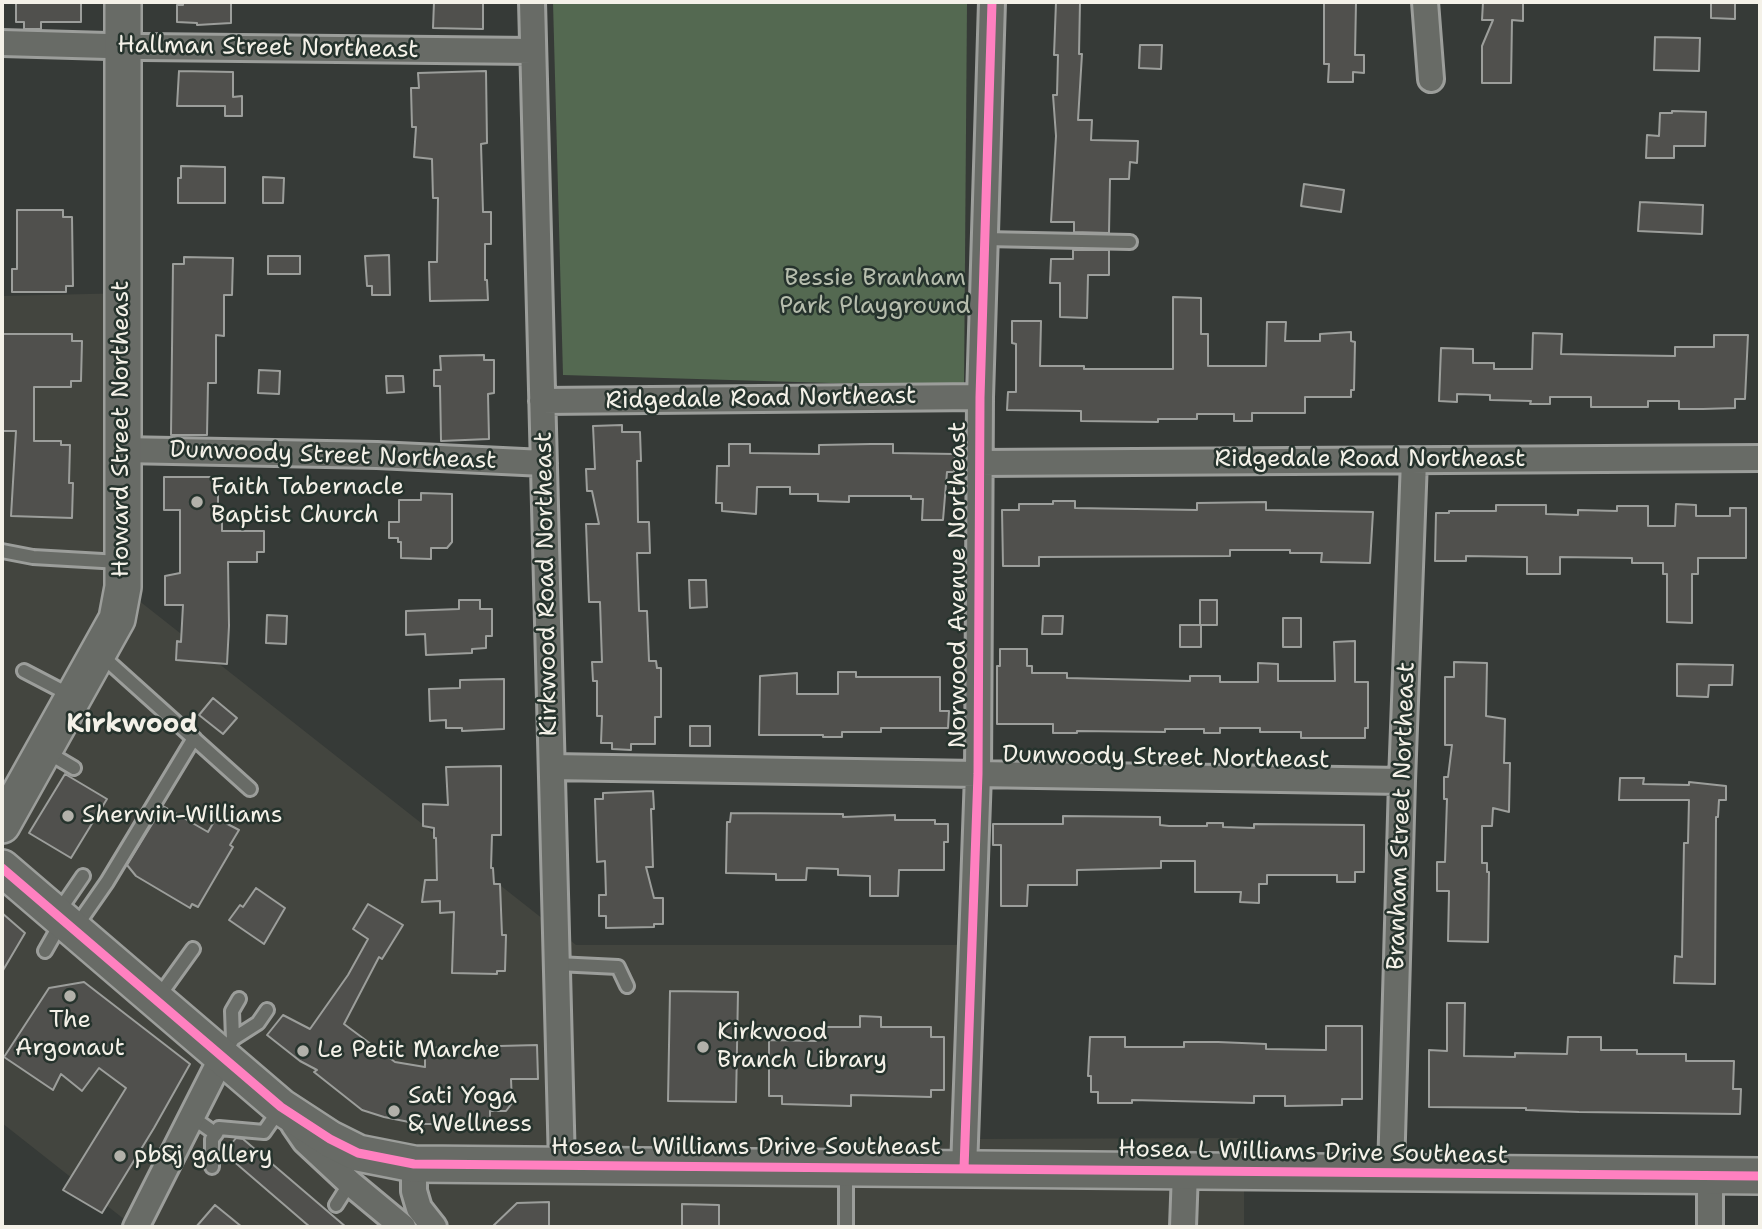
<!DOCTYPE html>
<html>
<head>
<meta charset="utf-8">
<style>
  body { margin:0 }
  #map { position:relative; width:1762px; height:1229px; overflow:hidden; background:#363a37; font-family:"Shantell Sans",sans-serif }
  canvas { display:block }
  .frame { position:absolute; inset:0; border:4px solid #f4f1e8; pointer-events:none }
</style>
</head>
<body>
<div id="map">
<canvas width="1762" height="1229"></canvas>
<div class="frame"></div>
</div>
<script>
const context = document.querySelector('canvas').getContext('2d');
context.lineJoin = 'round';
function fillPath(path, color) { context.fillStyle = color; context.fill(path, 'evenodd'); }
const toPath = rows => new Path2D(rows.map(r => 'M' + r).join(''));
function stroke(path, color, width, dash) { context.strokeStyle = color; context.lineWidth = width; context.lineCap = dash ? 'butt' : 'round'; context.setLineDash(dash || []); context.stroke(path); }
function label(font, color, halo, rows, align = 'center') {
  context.font = font + ' "Shantell Sans",sans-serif'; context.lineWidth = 5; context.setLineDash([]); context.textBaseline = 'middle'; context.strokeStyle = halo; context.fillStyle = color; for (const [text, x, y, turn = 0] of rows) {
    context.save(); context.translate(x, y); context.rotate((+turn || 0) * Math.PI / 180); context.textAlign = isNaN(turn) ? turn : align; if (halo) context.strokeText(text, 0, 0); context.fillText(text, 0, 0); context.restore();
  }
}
fillPath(toPath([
  [131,293,133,596,576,945,978,945,972,1139,1244,1138,1244,1227,134,1227,2,1123,2,296]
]), '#43453f');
fillPath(toPath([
  [553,2,967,2,964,387,563,375]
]), '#546951');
const building = toPath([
  [20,2,81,2,81,22,41,22,41,29,24,29,24,22,16,22,16,3,20,2],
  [183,2,231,2,231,23,197,25,197,23,177,22,177,5,183,5,183,2],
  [434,2,483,2,483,29,433,28,434,2],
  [1056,2,1080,2,1079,54,1082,54,1078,120,1092,120,1091,140,1138,141,1137,163,1130,162,1129,179,1110,179,1109,233,1074,232,1074,222,1051,222,1056,136,1053,95,1057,95,1058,55,1054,55,1056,2],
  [1324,2,1356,2,1355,55,1364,55,1364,73,1353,72,1353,82,1328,82,1329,64,1324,64,1324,2],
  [1483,2,1523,2,1523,21,1512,20,1511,83,1482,83,1482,46,1493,20,1482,20,1483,2],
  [1711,2,1735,2,1735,19,1711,18,1711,2],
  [1655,37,1700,38,1699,71,1654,70,1655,37],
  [1140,45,1162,45,1161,69,1139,68,1140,45],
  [179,71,233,72,233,97,242,96,242,116,225,116,225,106,177,106,179,71],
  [486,71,487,143,481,144,483,212,491,212,491,244,485,244,485,280,487,280,488,300,430,301,429,262,437,262,438,198,433,198,432,159,414,157,416,127,412,127,411,88,419,88,418,73,486,71],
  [1672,111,1706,112,1705,146,1674,146,1674,158,1646,158,1647,135,1659,136,1660,113,1672,113,1672,111],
  [181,166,225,167,225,203,178,203,178,178,181,178,181,166],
  [263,177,284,178,283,203,263,203,263,177],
  [1304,184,1344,190,1341,212,1301,206,1304,184],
  [1640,202,1703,205,1702,234,1638,231,1640,202],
  [17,210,63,210,63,217,72,217,73,286,66,286,66,292,12,292,12,269,17,269,17,210],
  [1073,250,1109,250,1109,275,1088,275,1087,318,1060,317,1060,283,1050,283,1051,259,1073,259,1073,250],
  [389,255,390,295,372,295,372,286,367,286,365,256,389,255],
  [268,256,300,256,300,274,268,274,268,256],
  [184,257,233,258,232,295,224,295,224,336,216,335,216,383,208,383,207,435,171,435,173,264,184,264,184,257],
  [1173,297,1201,298,1201,334,1208,334,1208,366,1266,366,1267,322,1286,322,1285,341,1320,341,1320,334,1351,332,1351,341,1355,342,1354,390,1351,390,1351,397,1305,397,1305,413,1252,413,1252,421,1234,421,1234,414,1197,414,1197,419,1158,419,1158,422,1081,421,1081,411,1007,410,1008,392,1016,392,1016,344,1012,343,1012,321,1041,321,1040,366,1084,366,1084,369,1173,369,1173,297],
  [1533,333,1562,334,1561,354,1610,355,1675,356,1675,347,1714,347,1714,335,1748,335,1745,399,1735,399,1735,408,1703,409,1679,409,1679,401,1648,401,1648,407,1591,407,1591,397,1550,397,1550,404,1530,404,1531,401,1490,400,1490,395,1457,394,1457,402,1439,401,1441,348,1473,349,1473,363,1494,363,1494,369,1532,369,1533,333],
  [2,334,72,334,72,341,82,341,81,381,71,381,71,387,34,387,34,441,61,441,61,445,70,445,69,483,73,483,72,518,11,516,16,431,2,431,2,334],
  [484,355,484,360,494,360,494,393,488,394,489,439,441,441,440,386,434,386,434,370,441,370,440,356,484,355],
  [259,370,280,371,279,394,258,393,259,370],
  [386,376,403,376,404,392,387,393,386,376],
  [622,425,622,432,640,432,641,461,637,461,638,522,649,522,650,553,637,553,639,611,647,611,649,661,656,661,657,668,661,668,661,717,655,717,655,744,631,744,631,750,612,749,612,743,601,743,602,716,597,716,597,681,593,681,592,662,602,662,600,602,589,602,586,524,599,524,592,491,587,491,586,469,595,469,593,426,622,425],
  [729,444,750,444,750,453,819,454,819,445,871,444,893,444,893,453,955,454,954,472,947,472,943,520,922,520,923,499,911,499,911,496,849,496,849,502,818,501,818,494,790,494,790,487,757,487,756,514,722,511,722,503,716,503,717,466,729,466,729,444],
  [164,477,218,477,218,521,222,521,222,531,264,531,264,552,257,552,257,562,228,562,229,626,227,664,176,660,177,641,181,642,183,605,165,605,165,576,180,573,180,510,164,510,164,477],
  [421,493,452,494,452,542,447,548,431,548,431,559,401,558,401,542,398,542,398,538,389,538,389,522,399,522,399,500,421,500,421,493],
  [1053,501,1075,501,1075,508,1197,510,1197,503,1266,502,1266,510,1373,512,1370,563,1321,562,1322,553,1290,553,1290,550,1230,550,1230,556,1039,557,1039,566,1003,566,1002,510,1019,510,1019,504,1053,504,1053,501],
  [1676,504,1696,505,1696,516,1730,516,1730,508,1746,508,1746,558,1698,558,1698,574,1692,574,1692,623,1667,622,1667,574,1663,574,1663,563,1632,563,1632,558,1560,557,1560,574,1527,574,1527,557,1466,556,1466,561,1435,561,1436,513,1449,513,1449,511,1496,511,1496,505,1546,505,1546,514,1578,515,1578,510,1617,511,1617,506,1648,506,1648,526,1675,526,1676,504],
  [689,580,706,580,707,607,690,608,689,580],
  [459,600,480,600,480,609,492,609,492,636,486,636,486,648,472,649,472,653,426,655,425,634,406,635,406,611,459,609,459,600],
  [1200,600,1217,600,1217,625,1200,625,1200,600],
  [267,615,287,616,286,644,266,643,267,615],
  [1043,616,1063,616,1062,634,1042,634,1043,616],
  [1283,618,1301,618,1301,647,1283,647,1283,618],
  [1180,625,1201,625,1201,647,1180,647,1180,625],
  [1355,641,1355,682,1368,682,1368,728,1365,728,1365,738,1301,738,1301,732,1260,732,1260,728,1220,728,1220,733,1204,733,1204,729,1165,729,1165,732,1077,731,1077,733,1053,733,1053,724,997,724,997,666,1000,666,1000,649,1027,649,1027,666,1032,666,1032,673,1067,673,1067,678,1190,681,1190,676,1220,676,1220,682,1258,682,1258,663,1278,664,1278,681,1335,681,1334,642,1355,641],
  [1454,662,1487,663,1486,716,1505,719,1504,763,1510,763,1509,812,1493,808,1492,826,1482,826,1482,863,1487,863,1487,872,1489,872,1488,942,1448,941,1449,891,1437,891,1437,862,1445,862,1447,799,1444,799,1444,777,1448,777,1452,745,1445,745,1445,677,1454,677,1454,662],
  [1677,664,1733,665,1732,685,1709,685,1708,697,1677,696,1677,664],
  [838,672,856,672,856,677,940,677,940,711,949,711,948,728,881,728,881,732,842,732,842,737,823,737,823,735,759,735,760,676,797,673,797,694,838,694,838,672],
  [504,679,504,729,462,731,462,728,446,728,446,720,430,721,429,689,460,688,460,680,504,679],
  [213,698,237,718,223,734,199,715,213,698],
  [690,726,710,726,710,746,690,746,690,726],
  [501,766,501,835,492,835,491,868,493,868,494,884,500,884,502,935,506,935,505,971,497,971,497,974,452,973,454,912,440,913,440,901,422,902,425,880,437,880,436,838,434,838,434,828,423,826,423,804,448,805,446,767,501,766],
  [65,774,107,799,71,858,29,833,65,774],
  [1620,778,1644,778,1643,784,1689,785,1689,782,1726,786,1726,800,1719,800,1718,817,1716,817,1715,984,1674,983,1675,956,1682,957,1684,843,1688,843,1689,800,1619,800,1620,778],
  [653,791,654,809,651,809,653,867,646,867,654,898,663,898,663,924,654,924,654,927,606,928,606,916,599,916,599,895,606,895,605,861,597,862,595,799,603,799,603,793,653,791],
  [163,806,208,832,216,818,239,830,230,845,233,847,198,907,192,904,190,908,136,876,127,865,163,806],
  [731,813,843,814,843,817,895,815,895,820,935,820,935,824,948,824,948,842,944,842,944,870,899,870,898,896,870,896,870,876,838,875,838,869,807,868,806,880,776,880,776,874,726,873,727,822,730,822,731,813],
  [1063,816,1160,817,1160,825,1169,826,1207,826,1207,823,1223,823,1223,827,1254,828,1254,824,1364,825,1364,872,1355,872,1355,882,1337,882,1337,875,1267,875,1267,884,1259,884,1259,903,1240,902,1241,892,1195,892,1195,861,1161,861,1161,868,1077,870,1077,885,1028,885,1027,906,1001,906,1001,845,993,845,993,824,1063,824,1063,816],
  [256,888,285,908,264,944,229,920,240,905,243,907,256,888],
  [368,904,403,925,382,959,379,957,344,1024,395,1062,425,1067,425,1048,537,1045,538,1079,511,1079,512,1103,506,1111,490,1111,490,1124,419,1124,384,1117,362,1110,314,1072,317,1070,300,1061,267,1035,283,1015,310,1029,348,975,368,939,353,929,368,904],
  [2,913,25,933,2,972,2,913],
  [84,982,190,1064,154,1128,102,1213,63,1190,126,1088,99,1068,82,1091,61,1074,53,1090,4,1057,49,988,84,982],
  [670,991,738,992,736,1102,668,1101,670,991],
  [1447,1003,1465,1003,1464,1056,1515,1057,1515,1053,1567,1054,1568,1037,1601,1037,1601,1050,1637,1050,1637,1054,1686,1054,1686,1061,1734,1061,1733,1089,1741,1089,1740,1114,1579,1112,1526,1110,1526,1108,1429,1107,1429,1050,1447,1051,1447,1003],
  [860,1016,881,1017,881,1027,931,1027,931,1037,944,1037,944,1090,931,1090,931,1097,851,1095,851,1106,782,1104,782,1096,769,1096,769,1040,816,1041,816,1027,860,1027,860,1016],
  [1326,1026,1362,1026,1362,1099,1342,1099,1342,1105,1285,1106,1285,1096,1254,1096,1254,1103,1132,1100,1132,1103,1098,1103,1098,1092,1091,1092,1091,1076,1088,1076,1090,1037,1125,1037,1125,1047,1184,1047,1184,1042,1218,1042,1266,1044,1266,1049,1326,1050,1326,1026],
  [236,1138,243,1139,346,1227,310,1227,224,1153,236,1138],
  [549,1202,549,1227,492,1227,517,1203,549,1202],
  [682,1204,719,1205,719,1227,682,1227,682,1204],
  [215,1205,242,1227,196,1227,215,1205]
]);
fillPath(building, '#50504d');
stroke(building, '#9c9e9b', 2);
const lane = toPath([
  [985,239,1130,242],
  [2,551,33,557,120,562],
  [101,655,250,789],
  [24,671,70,695],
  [47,752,74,768],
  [57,914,83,876],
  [75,928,107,882,194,738],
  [45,951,61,923],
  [557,964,618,967,627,986],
  [157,999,193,949],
  [233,1039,232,1011,239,999],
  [223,1055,233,1039,258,1023,267,1010],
  [192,1117,216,1134,219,1128,264,1132,280,1109],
  [212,1167,212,1139,216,1134],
  [846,1168,846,1226],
  [336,1205,350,1183]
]);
const street = toPath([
  [532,2,562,1165],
  [1425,2,1431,79],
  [2,43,143,47,533,51],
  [542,401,980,397],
  [122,450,377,455,544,463],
  [979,463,1760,458],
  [552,767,1402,781],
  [294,1125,305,1141,350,1183,403,1227],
  [414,1164,414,1191,419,1208,434,1227],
  [964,1169,978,774,980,397,992,2],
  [1391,1173,1402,781,1414,460],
  [136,1227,223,1055],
  [1183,1227,1185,1171],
  [1710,1227,1710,1176]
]);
const secondary = toPath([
  [2,825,117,619,123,587,123,2],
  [2,868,281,1107,330,1139,358,1153,414,1164,1760,1176]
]);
stroke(lane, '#9c9e9b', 18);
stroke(street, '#9c9e9b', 30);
stroke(secondary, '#9c9e9b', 40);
stroke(lane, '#686b66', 12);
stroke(street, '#686b66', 24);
stroke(secondary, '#686b66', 35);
stroke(toPath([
  [2,868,281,1107,330,1139,358,1153,414,1164,1760,1176],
  [964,1169,978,774,980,397,992,2]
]), '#ff80c0', 9);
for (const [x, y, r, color] of [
  [197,502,7,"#b2b1aa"],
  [68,816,7,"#b2b1aa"],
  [70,996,7,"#b2b1aa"],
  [703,1047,7,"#b2b1aa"],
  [303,1051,7,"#b2b1aa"],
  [394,1111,7,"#b2b1aa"],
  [120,1156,7,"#b2b1aa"]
]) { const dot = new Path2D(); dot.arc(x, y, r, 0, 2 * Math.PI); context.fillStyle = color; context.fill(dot); stroke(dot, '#26332d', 2.5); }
label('24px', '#f4f1e8', '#26332d', [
  ["Hallman Street Northeast",268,48,1],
  ["Ridgedale Road Northeast",761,399,-1],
  ["Howard Street Northeast",122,429,-90],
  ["Dunwoody Street Northeast",333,456,2],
  ["Ridgedale Road Northeast",1370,460],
  ["Kirkwood Road Northeast",547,584,-91],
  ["Norwood Avenue Northeast",959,585,-90],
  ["Dunwoody Street Northeast",1166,758,1],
  ["Branham Street Northeast",1402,816,-88],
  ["Hosea L Williams Drive Southeast",746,1148],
  ["Hosea L Williams Drive Southeast",1313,1153,1]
]);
label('24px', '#b6bdad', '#26332d', [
  ["Bessie Branham",875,279],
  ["Park Playground",875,307]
]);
label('24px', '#f4f1e8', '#26332d', [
  ["Faith Tabernacle",211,488],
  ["Baptist Church",211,516],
  ["Sherwin-Williams",82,816],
  ["The",70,1021,"center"],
  ["Argonaut",70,1049,"center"],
  ["Kirkwood",717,1033],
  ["Branch Library",717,1061],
  ["Le Petit Marche",317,1051],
  ["Sati Yoga",408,1097],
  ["& Wellness",408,1125],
  ["pb&j gallery",134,1156]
], 'left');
label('bold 26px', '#f4f1e8', '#26332d', [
  ["Kirkwood",132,725]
]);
</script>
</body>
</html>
